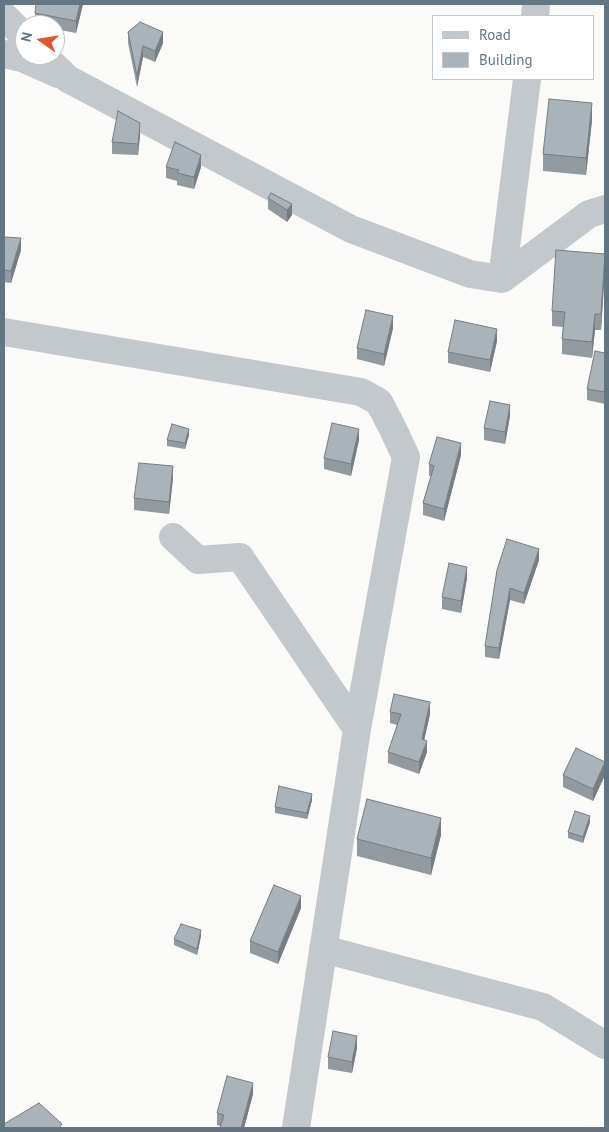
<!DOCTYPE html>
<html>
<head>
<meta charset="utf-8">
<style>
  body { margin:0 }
  #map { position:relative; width:609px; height:1132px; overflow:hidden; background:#fafaf8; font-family:"PT Sans",sans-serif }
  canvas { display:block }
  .frame { position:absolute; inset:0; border:5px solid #657683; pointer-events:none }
  .legend { position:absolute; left:432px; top:15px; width:162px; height:65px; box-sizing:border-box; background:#fff; border:1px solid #c1c8cd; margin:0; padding:6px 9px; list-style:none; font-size:15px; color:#657683 }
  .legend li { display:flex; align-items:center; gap:10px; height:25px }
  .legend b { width:25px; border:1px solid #c1c8cd }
  .north { position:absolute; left:15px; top:15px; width:50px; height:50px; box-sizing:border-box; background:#fff; border:1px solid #c1c8cd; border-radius:50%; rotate:283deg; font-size:14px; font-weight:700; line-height:20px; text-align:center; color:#657683 }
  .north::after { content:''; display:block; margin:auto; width:18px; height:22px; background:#e4572e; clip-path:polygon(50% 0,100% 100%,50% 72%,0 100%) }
</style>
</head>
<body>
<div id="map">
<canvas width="609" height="1132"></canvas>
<div class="frame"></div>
<ul class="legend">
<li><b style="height:6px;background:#c3c8cc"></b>Road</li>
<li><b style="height:14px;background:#aab3b9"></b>Building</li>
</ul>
<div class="north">N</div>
</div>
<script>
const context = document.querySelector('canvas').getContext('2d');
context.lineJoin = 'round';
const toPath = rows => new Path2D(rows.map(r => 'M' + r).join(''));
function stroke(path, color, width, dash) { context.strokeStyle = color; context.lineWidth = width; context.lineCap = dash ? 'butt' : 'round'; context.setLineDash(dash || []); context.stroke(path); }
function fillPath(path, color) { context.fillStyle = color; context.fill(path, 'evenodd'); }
stroke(toPath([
  [4,16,25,37],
  [535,16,536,4],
  [4,54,22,58,58,74],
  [43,55,68,79,351,229,470,274,502,279,589,214,605,209],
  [502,279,527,79],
  [4,332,361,392,379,402,393,429,406,457,357,729,296,1128],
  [173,537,198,560,240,557,357,729],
  [323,949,543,1007,605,1045]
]), '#c3c8cc', 28);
fillPath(toPath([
  [36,4,83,4,76,33,55,29,55,25,35,25,35,13],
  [128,32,163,43,155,62,143,57,137,87,128,43],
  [592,120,586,175,543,171,543,154],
  [140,135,138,155,112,154,112,142],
  [166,167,201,167,194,189,177,185,177,181,166,178],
  [268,198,292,204,292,215,287,222,268,209],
  [4,237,21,250,11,283,4,282],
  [605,269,601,330,595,330,592,358,562,354,562,339,563,327,552,326,552,311],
  [393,328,384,366,357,359,357,348],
  [497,341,490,372,448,363,448,352],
  [605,353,605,404,587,400,587,389],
  [510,416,505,444,484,440,484,428],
  [189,435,185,449,167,446,167,440],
  [359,440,351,476,324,469,324,458],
  [461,455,444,521,423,515,423,503,431,476,429,476,429,464],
  [173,478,169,514,134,510,134,498],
  [539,560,524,604,510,600,499,659,485,657,485,646,497,570],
  [467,578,461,613,442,609,442,597],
  [390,712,430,714,424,740,427,752,419,774,388,763,388,752,397,725,390,723],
  [605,762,605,775,593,801,563,787,563,775],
  [312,800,307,819,275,813,275,807],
  [590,822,583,843,568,838,568,832],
  [441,835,431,875,357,856,357,839],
  [301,908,278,964,250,953,250,941],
  [201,936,197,955,174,945,174,939],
  [357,1048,352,1073,328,1069,328,1057],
  [253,1094,244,1128,220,1128,220,1126,217,1125,217,1113]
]), '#929a9f');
fillPath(toPath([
  [80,4,83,4,76,33,76,21],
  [163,32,163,43,155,62,155,51],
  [143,46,143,57,137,87,137,76],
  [592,103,592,120,586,175,586,158],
  [140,123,140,135,138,155,138,144],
  [5,144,5,156,4,162,4,150],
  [201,155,201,167,194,189,194,177],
  [292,204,292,215,287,222,287,210],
  [21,238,21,250,11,283,11,271],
  [605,254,605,269,601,330,601,314],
  [595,314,595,330,592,358,592,342],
  [393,316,393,328,384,366,384,354],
  [497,329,497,341,490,372,490,360],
  [510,405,510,416,505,444,505,432],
  [189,429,189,435,185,449,185,443],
  [359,429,359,440,351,476,351,464],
  [461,443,461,455,444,521,444,509],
  [173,466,173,478,169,514,169,502],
  [539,549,539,560,524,604,524,593],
  [467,567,467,578,461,613,461,601],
  [510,588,510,600,499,659,499,648],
  [430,702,430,714,422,750,422,739],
  [427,741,427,752,419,774,419,762],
  [605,763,605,775,593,801,593,789],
  [312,794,312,800,307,819,307,813],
  [590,816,590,822,583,843,583,837],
  [441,818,441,835,431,875,431,858],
  [301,896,301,908,278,964,278,952],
  [201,930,201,936,197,955,197,949],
  [357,1036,357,1048,352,1073,352,1062],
  [253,1083,253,1094,244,1128,241,1128]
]), '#777d82');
const building = toPath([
  [36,4,80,4,76,21,35,13,36,4],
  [140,22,163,32,155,51,143,46,137,76,128,32,140,22],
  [549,99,592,103,586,158,543,154,549,99],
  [118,111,140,123,138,144,112,142,118,111],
  [175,142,201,155,194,177,177,173,179,170,166,167,175,142],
  [271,193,292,204,287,210,268,198,271,193],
  [4,237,21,238,11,271,4,270,4,237],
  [556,250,605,254,601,314,595,314,592,342,562,339,565,312,552,311,556,250],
  [366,310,393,316,384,354,357,348,366,310],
  [455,320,497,329,490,360,448,352,455,320],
  [595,351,605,353,605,392,587,389,595,351],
  [490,401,510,405,505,432,484,428,490,401],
  [332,423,359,429,351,464,324,458,332,423],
  [172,424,189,429,185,443,167,440,172,424],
  [437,437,461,443,444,509,423,503,434,466,429,464,437,437],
  [139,463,173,466,169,502,134,498,139,463],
  [507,539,539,549,524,593,510,588,499,648,485,646,497,570,507,539],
  [449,563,467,567,461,601,442,597,449,563],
  [394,694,430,702,422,739,427,741,419,762,388,752,401,714,390,712,394,694],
  [576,748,605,762,593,789,563,775,576,748],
  [279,786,312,794,307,813,275,807,279,786],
  [367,799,441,818,431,858,357,839,367,799],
  [575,811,590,816,583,837,568,832,575,811],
  [274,885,301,896,278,952,250,941,274,885],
  [181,924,201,930,197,949,174,939,181,924],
  [333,1031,357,1036,352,1062,328,1057,333,1031],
  [227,1076,253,1083,241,1128,220,1128,224,1115,217,1113,227,1076],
  [39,1103,62,1124,59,1128,6,1128,4,1126,4,1124,39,1103]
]);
fillPath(building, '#aab3b9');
stroke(building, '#777d82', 1);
</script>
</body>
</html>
